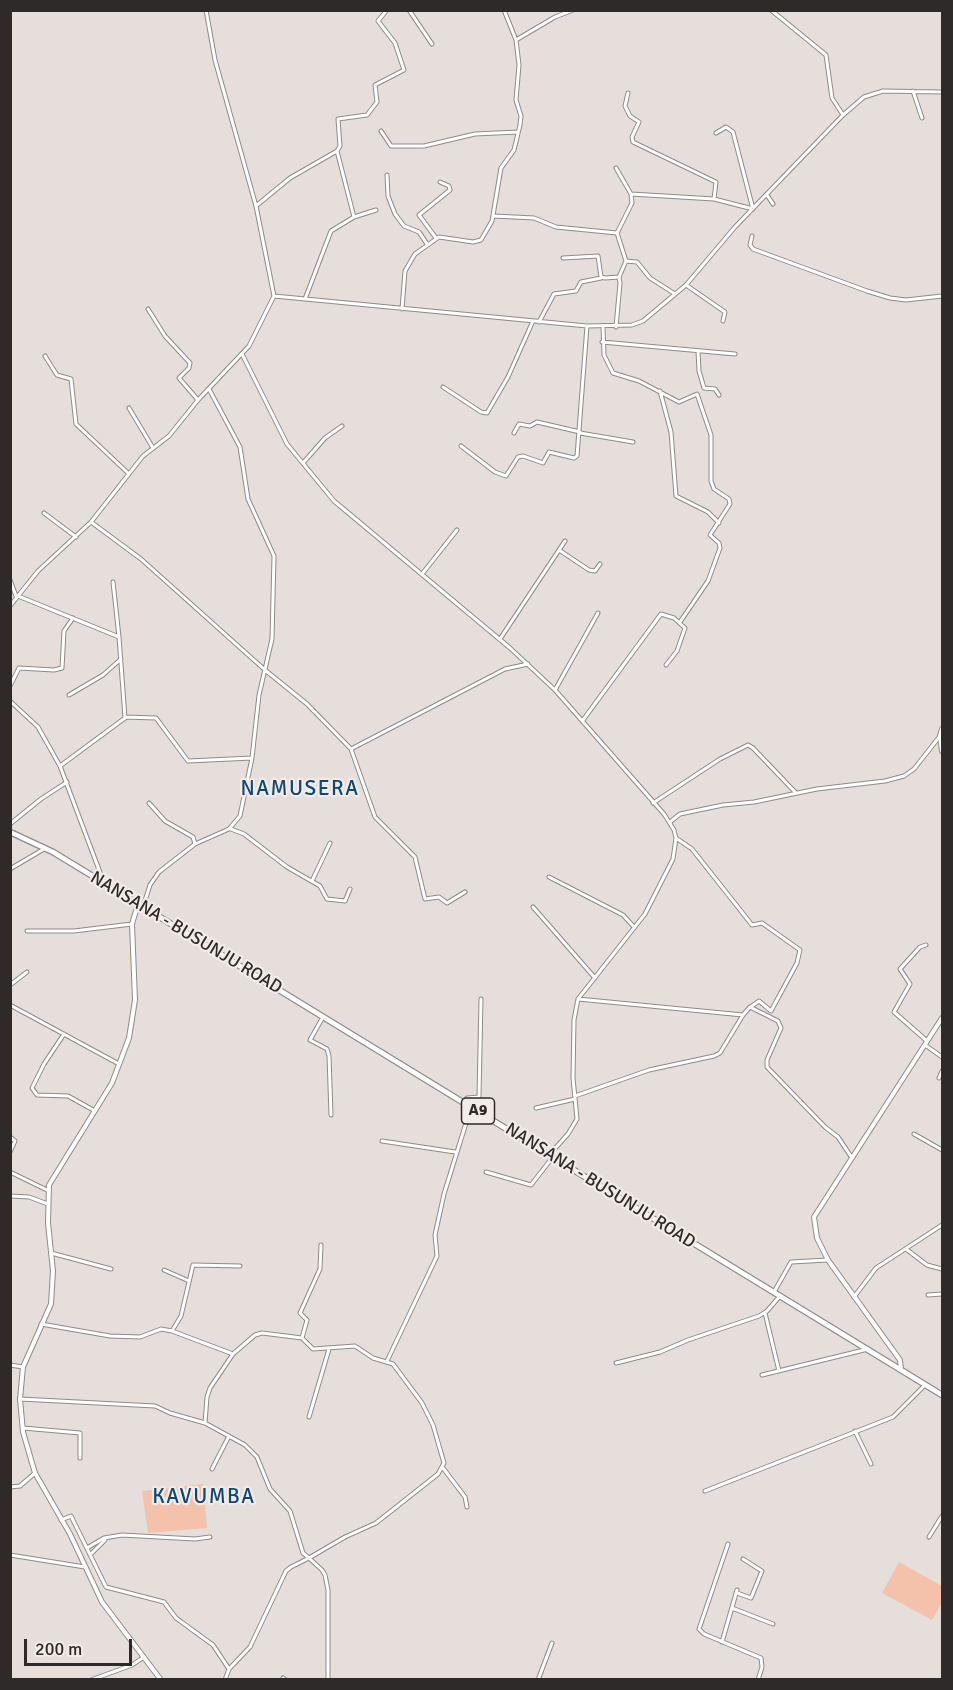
<!DOCTYPE html>
<html>
<head>
<meta charset="utf-8">
<style>
  body { margin:0 }
  #map { position:relative; width:953px; height:1690px; overflow:hidden; background:#e5dedb; font-family:Signika,sans-serif }
  canvas { display:block }
  .frame { position:absolute; inset:0; border:12px solid #2d2a29; pointer-events:none }
  .scale { position:absolute; left:24px; top:1639px; width:108px; height:27px; box-sizing:border-box; border:3px solid #2d2a29; border-top:0; padding-left:8px; font-size:18px; line-height:21px; white-space:nowrap; color:#2d2a29; -webkit-text-stroke:4px #f2ebe8; paint-order:stroke }
</style>
</head>
<body>
<div id="map">
<canvas width="953" height="1690"></canvas>
<div class="frame"></div>
<div class="scale">200 m</div>
</div>
<script>
const context = document.querySelector('canvas').getContext('2d');
context.lineJoin = 'round';
function fillPath(path, color) { context.fillStyle = color; context.fill(path, 'evenodd'); }
const toPath = rows => new Path2D(rows.map(r => 'M' + r).join(''));
function stroke(path, color, width, dash) { context.strokeStyle = color; context.lineWidth = width; context.lineCap = dash ? 'butt' : 'round'; context.setLineDash(dash || []); context.stroke(path); }
function label(font, color, halo, rows, align = 'center') {
  context.font = font + ' Signika,sans-serif'; context.lineWidth = 4.5; context.setLineDash([]); context.textBaseline = 'middle'; context.strokeStyle = halo; context.fillStyle = color; for (const [text, x, y, turn = 0] of rows) {
    context.save(); context.translate(x, y); context.rotate((+turn || 0) * Math.PI / 180); context.textAlign = isNaN(turn) ? turn : align; if (halo) context.strokeText(text, 0, 0); context.fillText(text, 0, 0); context.restore();
  }
}
fillPath(toPath([
  [203,1484,207,1528,148,1533,142,1491],
  [899,1562,942,1586,942,1602,932,1620,882,1593]
]), '#f4c1ab');
const minor = toPath([
  [409,10,432,44],
  [504,10,516,40,555,17,573,10],
  [771,10,826,55,832,98,843,115],
  [913,91,922,118],
  [628,93,625,106,630,116,639,122,632,137,633,142,716,182,714,199],
  [381,131,391,146,424,146,475,134,518,132],
  [616,168,631,194,632,203,617,233],
  [387,175,388,196,395,214,404,226,419,232,427,244],
  [631,194,714,199,753,209,733,132,726,127,716,133],
  [767,195,773,204],
  [256,206,290,178,337,151,340,146,338,119,367,115,377,102,375,85,404,70,395,43,378,21,387,10],
  [494,216,534,218,556,227,617,233,626,261,637,262,650,278,675,294],
  [354,217,376,210],
  [752,236,750,245,753,249,867,291,890,298,906,300,942,296],
  [436,238,419,215,450,190,449,186,440,182],
  [563,258,598,256,601,277,605,278,619,277,626,261],
  [686,285,725,312,723,321],
  [274,296,587,326,632,325,643,321,686,285,735,227,843,115,864,97,883,91,942,92],
  [305,299,331,231,354,217,337,151],
  [148,309,165,336,190,363,189,368,179,378,198,400],
  [402,309,405,271,415,254,439,237,473,242,481,240,492,221,501,168,514,150,520,125,521,116,516,100,519,65,516,40],
  [539,322,554,294,576,291,581,282,601,278],
  [603,327,604,355,613,373,639,381,679,402,697,394,711,435,711,481,714,489,729,499,730,504,710,535,719,543,720,548,708,581,680,622],
  [616,327,620,283,619,277],
  [602,342,735,354],
  [698,351,699,371,704,388,715,389,719,395],
  [242,354,287,444,334,501,510,648,555,690,664,814,674,830,676,838,673,859,645,914,578,999,574,1020,573,1078,577,1119,568,1134,550,1154],
  [45,356,57,375,71,379,76,424,128,473],
  [443,387,481,412,487,413,508,377,533,321],
  [660,391,671,432,676,496,708,512,719,523],
  [129,408,153,448],
  [514,433,519,424,530,426,537,422,580,432],
  [580,433,633,442],
  [461,446,495,472,506,476,518,457,523,456,543,463,549,452,574,458,577,456,587,326],
  [303,463,325,438,342,426],
  [44,513,76,537],
  [91,522,141,559,265,670,307,704,351,749,505,669,528,664],
  [559,550,589,570,595,571,600,564],
  [422,574,457,530],
  [10,580,16,596],
  [113,582,119,637],
  [18,596,119,637,125,718,60,766],
  [10,606,38,571,91,522,143,456,169,436,198,400,249,346,274,296,256,206,215,60,206,10],
  [500,639,565,541],
  [10,686,19,668,54,670,62,668,64,631,73,618],
  [555,690,598,613],
  [69,695,103,675,121,659],
  [10,701,38,727,60,766,104,883],
  [125,717,156,718,188,761,252,758],
  [583,720,661,614,674,618,685,628,677,651,666,665],
  [351,749,375,817,415,857,425,899,439,897,447,903,465,892],
  [149,803,165,821,193,837,195,844],
  [653,803,720,759,748,745,753,748,796,793],
  [670,822,680,814,723,805,754,802,817,789,885,781,904,776,914,769,940,736],
  [10,824,41,799,67,782],
  [231,829,244,834,287,867,320,886,327,899,345,901,350,889],
  [676,838,692,849,752,925,762,923,800,950,797,963,771,1011,759,1001,749,1008],
  [10,869,44,849],
  [549,877,623,915,634,927],
  [312,881,330,843],
  [143,907,150,885,159,872,195,844,229,829,240,816,252,758,259,695,272,639,274,556,248,499,240,447,209,389],
  [533,907,595,978],
  [27,931,74,931,132,924],
  [926,945,920,947,900,969,910,984,894,1012,927,1041],
  [10,985,27,972],
  [578,999,743,1015,750,1007,778,1021,781,1028,767,1060,767,1067,825,1127,838,1137,852,1158],
  [10,1005,119,1064],
  [323,1017,310,1040,327,1049,329,1056,331,1115],
  [64,1034,44,1064,32,1088,37,1095,68,1096,95,1111],
  [925,1045,942,1057],
  [939,1078,942,1071],
  [575,1096,649,1070,714,1056,720,1053,743,1015],
  [463,1102,467,1098,479,1097,481,999],
  [536,1108,575,1099],
  [914,1134,942,1150],
  [10,1137,15,1141,10,1152],
  [382,1141,455,1152],
  [10,1172,47,1190],
  [486,1172,531,1185,552,1158],
  [10,1196,29,1197,48,1204],
  [906,1249,927,1265,942,1269],
  [51,1253,111,1269],
  [164,1270,189,1281],
  [774,1292,791,1262,828,1260],
  [928,1295,942,1294],
  [854,1297,876,1268,942,1225],
  [765,1313,779,1371],
  [41,1324,110,1336,140,1337,161,1329,172,1331,233,1354],
  [172,1331,181,1316,193,1265,240,1266],
  [302,1338,307,1320,300,1313,320,1269,321,1245],
  [387,1361,437,1256,435,1235,444,1194,471,1107],
  [616,1363,660,1352,688,1340,759,1316,767,1311,780,1296],
  [10,1365,23,1367],
  [762,1375,868,1349],
  [20,1399,155,1406,170,1413,205,1423],
  [309,1417,329,1349],
  [23,1428,80,1433,80,1458],
  [855,1431,871,1464],
  [443,1468,465,1497,467,1507],
  [212,1469,229,1436],
  [10,1487,20,1486,35,1473],
  [705,1491,893,1417,925,1385],
  [61,1520,71,1516,106,1587,164,1602,176,1618,213,1645,229,1669],
  [929,1537,942,1516],
  [728,1544,699,1629,704,1634,761,1658,762,1667,758,1680],
  [87,1548,104,1538,122,1535,195,1539,210,1537],
  [10,1555,85,1567],
  [90,1555,105,1540],
  [737,1593,751,1598,762,1571,743,1559],
  [732,1608,773,1624],
  [722,1642,737,1590],
  [283,1678,286,1680],
  [91,1680,132,1665,144,1657],
  [225,1680,229,1669,250,1647,286,1571,291,1567,309,1558,345,1537,376,1523,438,1474,444,1463,433,1425,422,1403,393,1364,373,1358,355,1346,313,1349,302,1338,262,1333,255,1335,233,1354,210,1388,207,1397,205,1423,245,1445,257,1457,270,1489,290,1511,303,1553,309,1558,322,1570,325,1575,328,1590,328,1680],
  [538,1680,552,1643]
]);
const tertiary = toPath([
  [942,729,940,736,942,751],
  [138,904,132,924,135,1000,129,1038,112,1083,49,1185,48,1223,53,1271,51,1304,23,1367,20,1399,23,1432,35,1473,70,1534,102,1602,161,1680],
  [901,1370,900,1360,828,1260,817,1238,814,1217,942,1018]
]);
const primary = toPath([
  [10,832,53,852,104,883,942,1395]
]);
stroke(minor, '#918b88', 5);
stroke(tertiary, '#918b88', 6);
stroke(primary, '#918b88', 7);
stroke(minor, '#fff', 3);
stroke(tertiary, '#fff', 4);
stroke(primary, '#fff', 4.5);
for (const [x, y, w] of [
  [478,1111,33]
]) { const box = new Path2D(); box.roundRect(x - w / 2, y - 13, w, 26, 4.5); context.fillStyle = '#f2ebe8'; context.fill(box); stroke(box, '#2d2a29', 1.5); }
label('bold 16px', '#2d2a29', null, [
  ["A9",478,1111]
]);
label('18px', '#2d2a29', '#f2ebe8', [
  ["NANSANA - BUSUNJU ROAD",186,933,31],
  ["NANSANA - BUSUNJU ROAD",600,1186,32]
]);
context.letterSpacing = '1.5px';
label('21px', '#0d4677', '#f2ebe8', [
  ["NAMUSERA",300,789],
  ["KAVUMBA",204,1497]
]);
context.letterSpacing = '0px';
</script>
</body>
</html>
